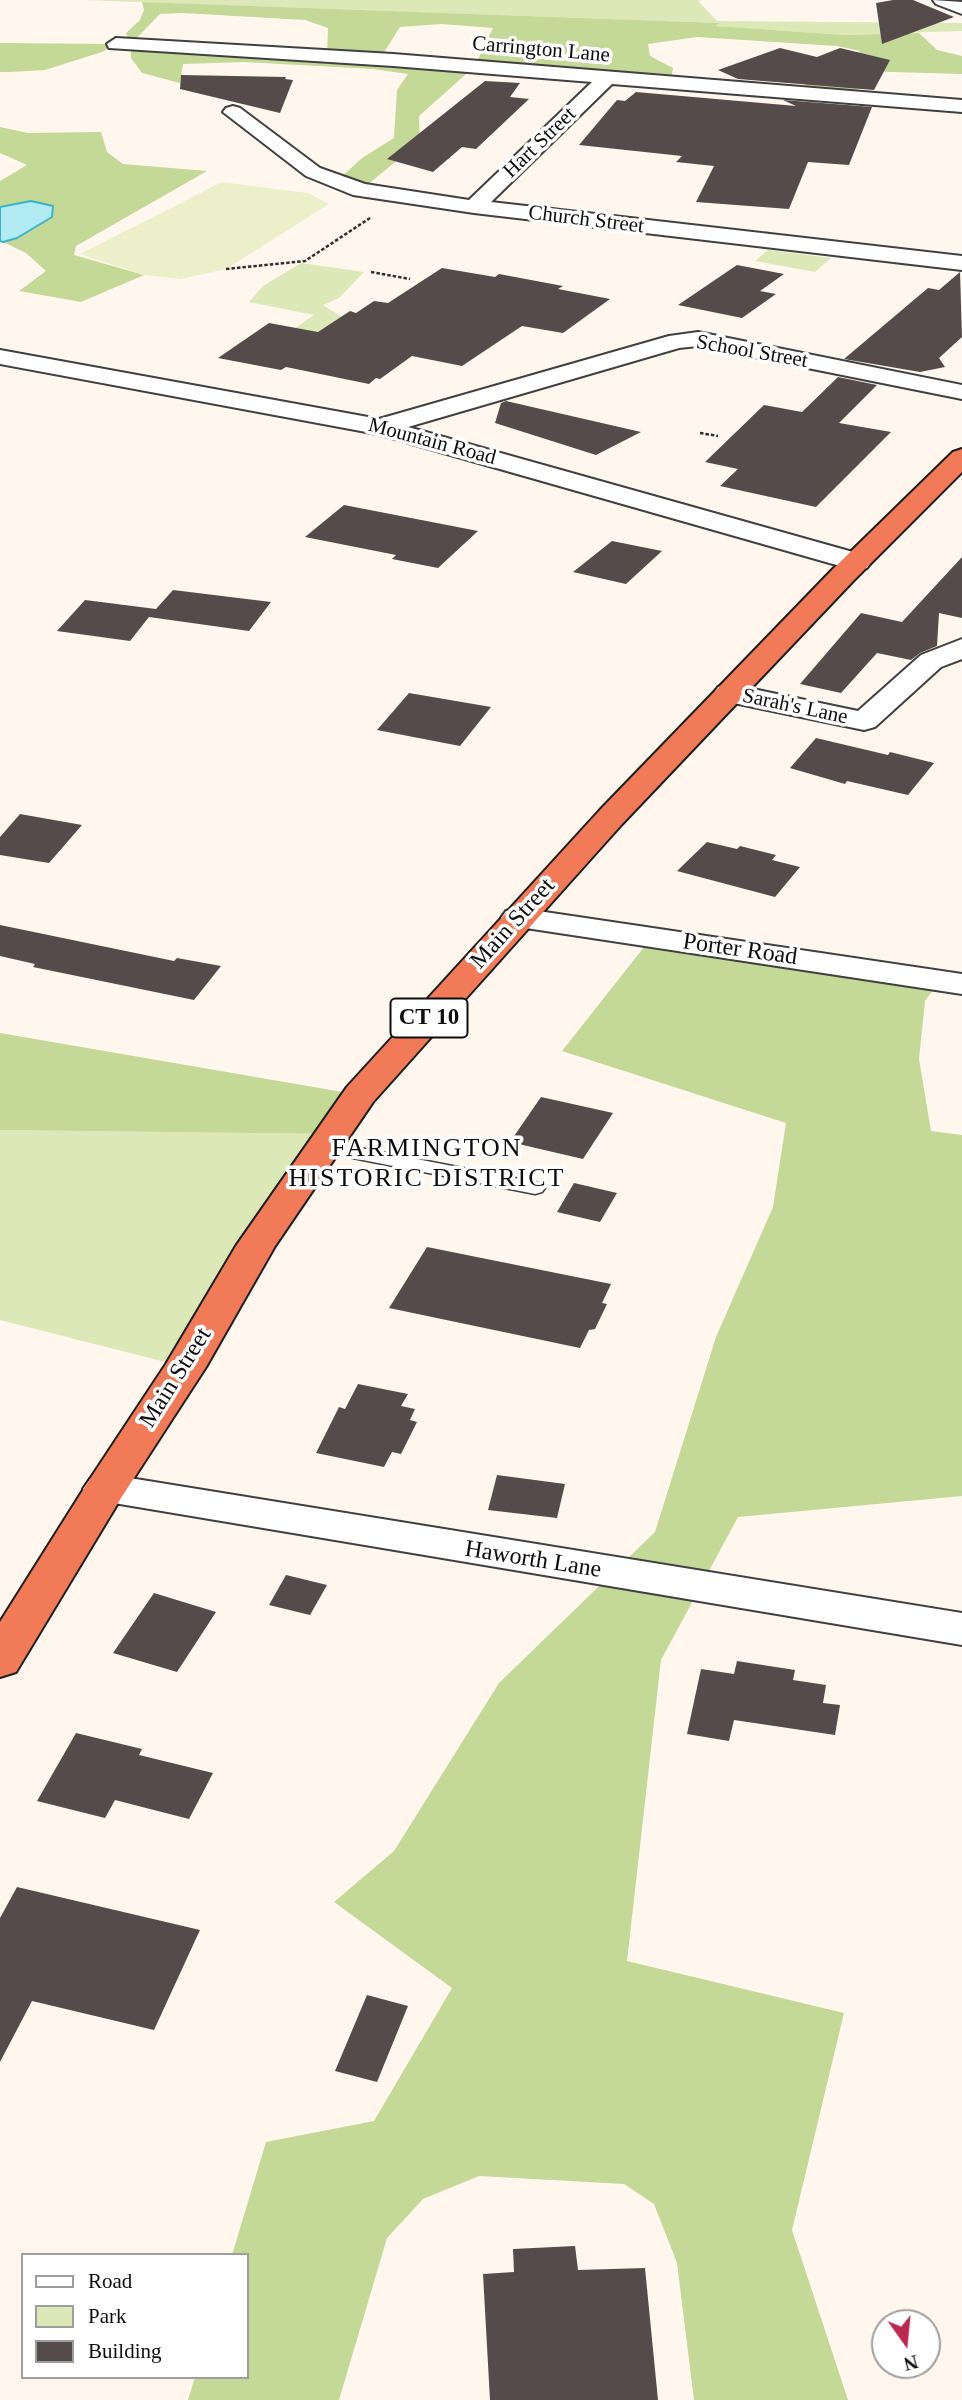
<!DOCTYPE html>
<html>
<head>
<meta charset="utf-8">
<style>
  body { margin:0 }
  #map { position:relative; width:962px; height:2400px; overflow:hidden; background:#fff7ed; font-family:"Times New Roman",serif }
  canvas { display:block }
  .legend { position:absolute; left:21px; top:2253px; width:228px; height:126px; box-sizing:border-box; background:#fff; border:2px solid #9e9e9e; margin:0; padding:9px 12px; list-style:none; font-size:21px; color:#0d0d0d }
  .legend li { display:flex; align-items:center; gap:14px; height:35px }
  .legend b { width:35px; border:2px solid #9e9e9e }
  .north { position:absolute; left:871px; top:2309px; width:70px; height:70px; box-sizing:border-box; background:#fff; border:2px solid #9e9e9e; border-radius:50%; rotate:165deg; font-size:19px; font-weight:700; line-height:28px; text-align:center; color:#0d0d0d }
  .north::after { content:''; display:block; margin:auto; width:24px; height:32px; background:#ba2851; clip-path:polygon(50% 0,100% 100%,50% 72%,0 100%) }
</style>
</head>
<body>
<div id="map">
<canvas width="962" height="2400"></canvas>
<ul class="legend">
<li><b style="height:9px;background:#fff"></b>Road</li>
<li><b style="height:19px;background:#dce8b8"></b>Park</li>
<li><b style="height:19px;background:#554b4a"></b>Building</li>
</ul>
<div class="north">N</div>
</div>
<script>
const context = document.querySelector('canvas').getContext('2d');
context.lineJoin = 'round';
function fillPath(path, color) { context.fillStyle = color; context.fill(path, 'evenodd'); }
const toPath = rows => new Path2D(rows.map(r => 'M' + r).join(''));
function stroke(path, color, width, dash) { context.strokeStyle = color; context.lineWidth = width; context.lineCap = dash ? 'butt' : 'round'; context.setLineDash(dash || []); context.stroke(path); }
function label(font, color, halo, rows, align = 'center') {
  context.font = font + ' "Times New Roman",serif'; context.lineWidth = 7; context.setLineDash([]); context.textBaseline = 'middle'; context.strokeStyle = halo; context.fillStyle = color; for (const [text, x, y, turn = 0] of rows) {
    context.save(); context.translate(x, y); context.rotate((+turn || 0) * Math.PI / 180); context.textAlign = isNaN(turn) ? turn : align; if (halo) context.strokeText(text, 0, 0); context.fillText(text, 0, 0); context.restore();
  }
}
fillPath(toPath([
  [83,0,702,0,698,1,717,21,962,23,962,31,845,35,713,26,717,23],
  [768,250,831,258,815,272,755,261],
  [301,263,364,272,339,298,323,305,342,317,309,338,285,335,314,315,249,302,263,286],
  [0,1130,333,1134,185,1367,0,1320]
]), '#dce8b8');
fillPath(toPath([
  [142,2,719,23,715,26,845,35,919,33,937,50,962,56,962,74,856,71,856,88,872,99,805,94,805,81,840,69,860,51,837,46,697,37,648,44,650,56,673,68,670,84,474,67,419,116,420,147,405,154,361,190,335,183,362,158,394,138,397,90,408,74,373,69,244,62,183,64,180,83,142,73,131,58,131,45,126,33,140,20,144,10],
  [183,13,305,20,328,28,327,56,131,44,160,14],
  [441,24,493,28,474,67,380,59,400,27],
  [0,43,116,44,102,52,45,70,10,72,0,72],
  [0,127,28,133,101,132,107,152,123,164,207,171,76,246,74,255,144,275,81,302,19,291,46,271,26,253,3,242,17,238,31,201,0,207,0,181,27,165,0,153],
  [652,937,940,980,925,1001,919,1059,931,1131,962,1135,962,1496,738,1517,661,1660,627,1961,844,2013,792,2230,848,2400,694,2400,677,2263,654,2204,624,2184,479,2176,423,2199,387,2238,339,2400,188,2400,195,2377,247,2377,247,2255,232,2255,266,2142,374,2121,452,1988,334,1902,394,1851,499,1683,655,1532,716,1337,773,1207,786,1123,562,1051],
  [0,1033,360,1095,333,1134,0,1130]
]), '#c4d898');
fillPath(toPath([
  [222,182,308,193,329,204,226,269,181,279,144,275,80,254]
]), '#ebefca');
const water = toPath([
  [31,201,53,206,52,217,17,238,3,242,0,241,0,207,31,201]
]);
fillPath(water, '#b3ebf5');
stroke(water, '#3cb2ca', 2);
fillPath(toPath([
  [893,0,913,0,954,17,882,44,876,3],
  [780,48,817,57,840,48,890,60,874,90,738,79,718,70],
  [181,75,286,77,285,79,293,80,280,113,180,89],
  [485,81,520,83,510,97,529,99,476,149,462,147,433,172,387,159],
  [636,92,796,106,783,100,872,107,849,165,808,162,789,209,696,202,714,166,676,162,682,156,579,145,617,100,625,101],
  [737,265,784,274,760,291,776,294,742,318,678,305],
  [442,268,495,277,499,274,563,286,558,289,610,299,563,333,522,326,462,366,412,356,380,379,376,378,369,384,286,367,281,370,218,358,269,323,318,332,350,311,356,313,374,301,388,303],
  [960,272,962,337,939,358,945,367,920,372,844,359,928,288,939,290],
  [838,377,877,385,839,423,891,432,816,507,720,486,738,469,705,462,764,405,802,412],
  [506,401,641,432,596,455,495,423,501,403],
  [344,505,478,531,438,568,392,559,396,555,305,537],
  [612,541,662,551,626,584,573,572],
  [962,557,962,618,939,613,937,646,920,653,911,660,877,653,841,693,800,684,861,613,902,622],
  [173,590,271,602,249,631,149,617,130,641,57,631,85,600,156,609],
  [409,693,491,707,460,746,377,730],
  [816,738,888,755,890,752,934,763,908,795,847,781,845,784,790,768],
  [20,814,82,825,49,863,0,855,0,837],
  [707,842,737,849,740,846,776,855,772,860,800,867,775,897,677,871],
  [0,925,174,961,177,958,221,966,194,1000,33,967,35,964,0,956],
  [541,1097,613,1113,583,1159,510,1142],
  [574,1183,617,1193,600,1222,557,1212],
  [427,1247,611,1284,602,1303,607,1304,595,1329,589,1330,580,1348,389,1308],
  [358,1384,408,1394,401,1406,415,1409,410,1420,417,1422,401,1454,392,1452,384,1467,316,1453,339,1407,345,1409],
  [497,1475,565,1484,557,1518,488,1510],
  [286,1575,327,1585,310,1615,269,1605],
  [154,1593,216,1612,177,1672,113,1653],
  [737,1661,795,1670,793,1680,826,1685,823,1703,840,1705,835,1735,734,1720,729,1741,687,1734,701,1669,734,1674],
  [76,1733,142,1749,139,1755,213,1773,189,1819,115,1800,105,1818,37,1801],
  [17,1887,200,1930,154,2030,32,2001,0,2062,0,1918],
  [367,1995,408,2006,377,2082,335,2071],
  [575,2246,578,2270,645,2268,658,2400,490,2400,483,2274,514,2272,513,2249]
]), '#554b4a');
const lane = toPath([
  [324,1141,535,1182,542,1184,545,1188,542,1192,535,1194,317,1151,314,1147,317,1143,324,1141]
]);
const street = toPath([
  [933,0,962,2,962,14,936,4,933,0],
  [116,38,393,54,962,100,962,112,612,84,491,202,962,256,962,270,474,213,353,195,306,176,223,112,226,108,233,106,240,108,320,168,365,184,469,200,592,82,393,66,109,48,107,44,116,38],
  [698,332,962,385,962,399,698,346,679,348,408,427,867,556,871,562,867,568,857,570,847,568,377,434,0,364,0,350,379,419,669,336,698,332],
  [962,639,962,659,941,667,875,727,864,730,729,702,718,699,714,693,718,687,729,684,858,711,921,655,962,639],
  [518,908,962,974,962,994,506,925,501,918,506,911,518,908],
  [105,1474,962,1613,962,1645,90,1499,83,1489,90,1479,105,1474]
]);
const highway = toPath([
  [962,449,962,472,853,581,622,824,373,1102,275,1246,206,1367,121,1498,16,1672,0,1677,0,1622,90,1479,166,1364,236,1246,347,1087,600,810,833,569,953,452,962,449]
]);
stroke(lane, '#404040', 3);
stroke(street, '#404040', 4);
stroke(highway, '#1e1e1e', 4);
stroke(toPath([
  [226,269,305,261,370,218],
  [371,272,410,279],
  [700,433,718,436]
]), '#2f2f2f', 2.5, [3.5, 2]);
fillPath(lane, '#fff');
fillPath(street, '#fff');
fillPath(highway, '#f17b59');
label('21px', '#0d0d0d', '#fff', [
  ["Carrington Lane",541,50,5],
  ["Hart Street",540,143,-44],
  ["Church Street",586,220,7],
  ["School Street",752,352,10],
  ["Mountain Road",432,442,15],
  ["Sarah's Lane",795,707,12]
]);
for (const [x, y, w] of [
  [429,1018,77]
]) { const box = new Path2D(); box.roundRect(x - w / 2, y - 19.5, w, 39, 5); context.fillStyle = '#fff'; context.fill(box); stroke(box, '#0d0d0d', 2); }
label('bold 23px', '#0d0d0d', null, [
  ["CT 10",429,1018]
]);
label('24px', '#0d0d0d', '#fff', [
  ["Main Street",513,924,-48],
  ["Porter Road",740,950,8],
  ["Main Street",176,1378,-58],
  ["Haworth Lane",533,1560,9]
]);
context.letterSpacing = '2px';
label('26px', '#0d0d0d', '#fff', [
  ["FARMINGTON",427,1149],
  ["HISTORIC DISTRICT",427,1179]
]);
context.letterSpacing = '0px';
</script>
</body>
</html>
